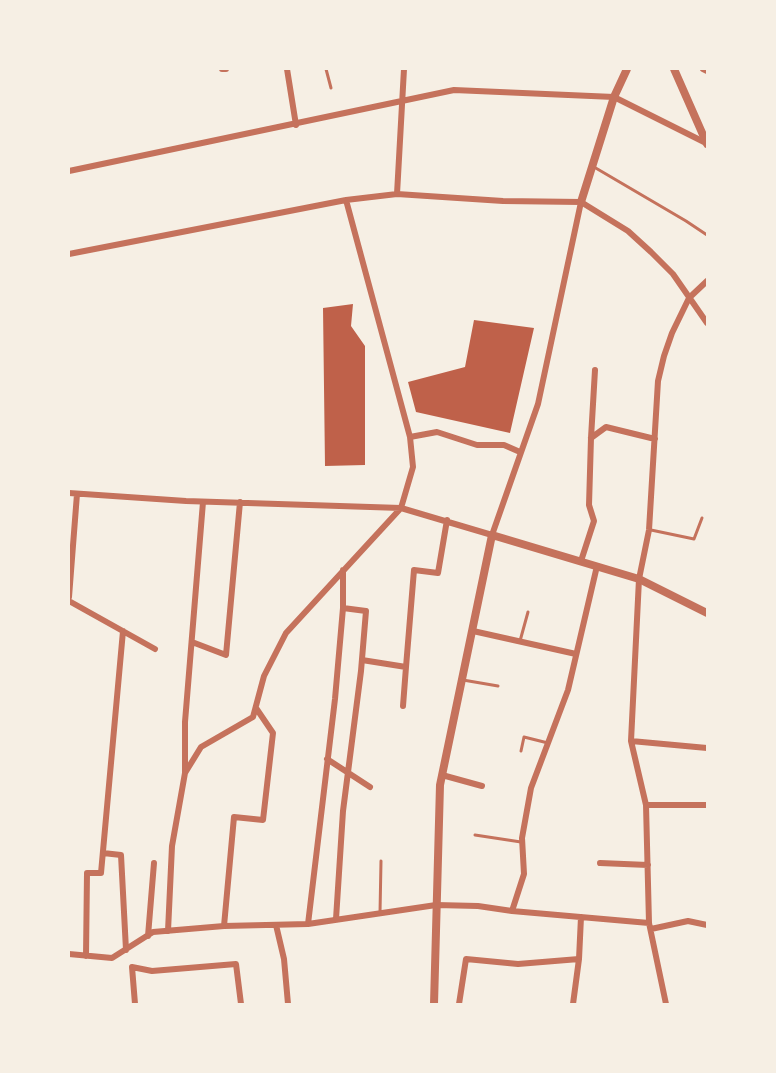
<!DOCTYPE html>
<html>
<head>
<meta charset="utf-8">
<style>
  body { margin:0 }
  #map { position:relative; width:776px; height:1073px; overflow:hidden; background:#f6efe4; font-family:"Noto Sans",sans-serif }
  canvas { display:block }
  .frame { position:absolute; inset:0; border:70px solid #f6efe4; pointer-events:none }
</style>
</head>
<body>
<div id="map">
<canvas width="776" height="1073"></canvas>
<div class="frame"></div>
</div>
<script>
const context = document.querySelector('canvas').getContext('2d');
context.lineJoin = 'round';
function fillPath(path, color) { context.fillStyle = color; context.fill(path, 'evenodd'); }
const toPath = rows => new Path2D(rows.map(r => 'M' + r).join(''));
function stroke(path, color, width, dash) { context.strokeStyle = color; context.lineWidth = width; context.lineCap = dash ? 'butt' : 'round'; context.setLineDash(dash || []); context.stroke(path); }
fillPath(toPath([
  [353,304,351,326,365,346,365,465,325,466,323,308],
  [474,320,534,328,510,433,416,412,408,382,465,367]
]), '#bf614a');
stroke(toPath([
  [326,69,331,88],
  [594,167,686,221,707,235],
  [651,530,694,539,702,518],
  [520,641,528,612],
  [463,680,498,686],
  [521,751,524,737,548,743],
  [475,835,521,842],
  [380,913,381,861]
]), '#c5725c', 3);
stroke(toPath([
  [222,69,226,69],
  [287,69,296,125],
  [703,69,707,71],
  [69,171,454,90,614,97,706,143],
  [397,194,404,69],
  [69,254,346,200,397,194,503,201,581,202,628,231,651,252,673,274,707,323],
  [410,437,437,432,477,445,504,445,520,452],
  [591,438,606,427,655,439],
  [69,493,186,501,401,508,492,535,538,404,581,202],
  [581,561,594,521,589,505,591,438,595,370],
  [69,597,77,494],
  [69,601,155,649],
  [473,631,576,654],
  [192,642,226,655,240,502],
  [362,660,406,667,403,706],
  [406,667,414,570,438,573,447,520],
  [631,741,707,748],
  [327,759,370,787],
  [185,773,201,747,253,717,264,676,286,633,401,508,413,467,410,437,346,200],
  [442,775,482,786],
  [646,805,707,805],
  [103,853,121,855,126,950],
  [600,863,648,865],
  [512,911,524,874,522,838,531,788,568,690,597,566],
  [336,919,343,811,361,671,366,611,343,608],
  [308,924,335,699,343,608,343,570],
  [276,925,284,959,288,1004],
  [224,926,234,817,263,820,273,733,256,708],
  [651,929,688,921,707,925],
  [168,931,172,846,185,773,185,722,203,502],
  [148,936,154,863],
  [69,954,112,958,153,932,224,926,308,924,436,905,478,906,512,911,649,923],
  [86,956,87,873,101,873,123,631],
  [135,1004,132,967,152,971,236,964,241,1004],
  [459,1004,466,959,518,964,579,959],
  [573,1004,579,959,581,917],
  [666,1004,649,923,646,805,631,741,639,579,649,530,658,381,664,356,672,333,689,298,707,281]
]), '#c5725c', 6);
stroke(toPath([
  [674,69,707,144],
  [581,202,614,97,627,69],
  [434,1004,440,785,492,535,639,579,707,613]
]), '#c5725c', 8);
</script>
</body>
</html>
